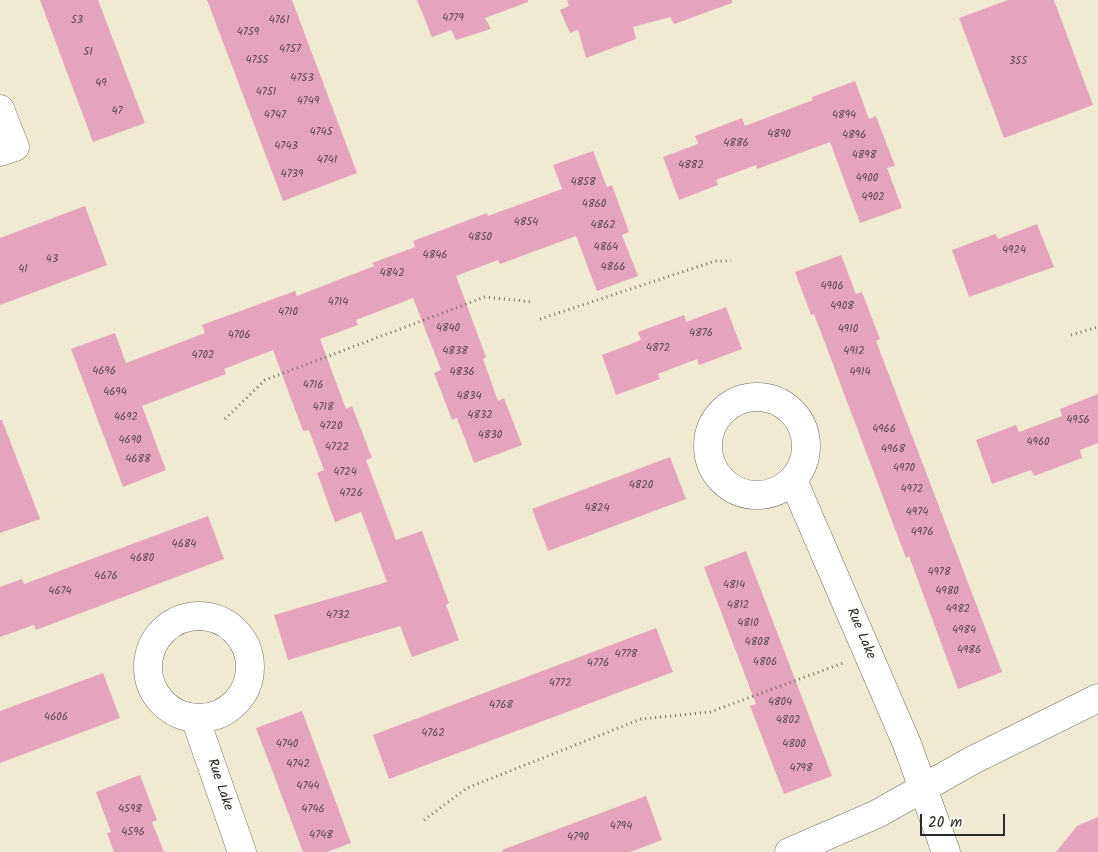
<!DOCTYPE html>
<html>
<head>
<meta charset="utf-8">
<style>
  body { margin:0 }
  #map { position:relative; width:1098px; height:852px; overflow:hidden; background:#f1ead2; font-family:Kalam,sans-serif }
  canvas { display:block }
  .scale { position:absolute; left:920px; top:814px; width:85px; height:22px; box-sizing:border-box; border:2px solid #2b2b2b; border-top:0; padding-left:6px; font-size:15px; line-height:18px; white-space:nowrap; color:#2b2b2b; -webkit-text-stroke:4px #fdfcf7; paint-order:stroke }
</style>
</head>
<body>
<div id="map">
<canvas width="1098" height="852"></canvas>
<div class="scale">20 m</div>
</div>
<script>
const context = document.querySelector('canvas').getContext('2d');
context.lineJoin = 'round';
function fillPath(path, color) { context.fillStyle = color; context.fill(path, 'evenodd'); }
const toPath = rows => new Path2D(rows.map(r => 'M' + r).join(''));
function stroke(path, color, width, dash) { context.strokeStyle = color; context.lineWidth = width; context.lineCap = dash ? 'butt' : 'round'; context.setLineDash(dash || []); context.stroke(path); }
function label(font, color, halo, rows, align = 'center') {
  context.font = font + ' Kalam,sans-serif'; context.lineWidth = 4; context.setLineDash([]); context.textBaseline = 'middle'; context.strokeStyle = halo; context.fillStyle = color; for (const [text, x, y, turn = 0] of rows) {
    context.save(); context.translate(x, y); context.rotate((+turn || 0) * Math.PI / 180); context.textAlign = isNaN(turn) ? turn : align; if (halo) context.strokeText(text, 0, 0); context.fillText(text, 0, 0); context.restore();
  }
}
fillPath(toPath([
  [40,0,98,0,145,123,93,142],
  [207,0,292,0,357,173,283,201],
  [417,0,528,0,528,2,485,18,491,29,456,40,451,30,432,37],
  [567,0,732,0,732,3,674,24,670,17,633,27,636,39,586,58,578,30,570,33,560,10,569,6],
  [1008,0,1054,0,1093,105,1004,138,959,18],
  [855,81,869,119,876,116,895,166,887,168,902,208,860,223,830,142,757,169,756,165,716,180,718,185,679,200,663,157,698,144,695,136,742,118,745,126,813,100,812,97],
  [593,151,607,187,612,185,629,232,622,235,638,276,597,291,576,236,500,264,498,260,456,276,486,357,483,359,498,401,504,398,522,445,474,463,457,418,452,420,434,373,441,370,413,298,356,320,358,325,320,339,346,409,352,406,372,458,366,460,396,540,422,531,449,603,446,605,459,640,412,657,400,626,288,660,274,615,387,582,361,512,335,522,317,473,324,470,309,430,303,431,273,350,224,369,226,374,142,406,166,470,123,487,71,349,115,333,126,363,205,333,202,325,295,291,297,296,374,266,372,263,415,247,413,241,487,213,488,216,562,189,553,165],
  [85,206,107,265,0,305,0,238],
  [1037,224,1054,267,969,297,952,250,995,234,998,239],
  [841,255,856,294,862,292,880,339,876,341,1002,672,958,689,909,556,906,558,814,314,811,315,795,272],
  [726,307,742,349,699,365,697,359,658,374,660,379,616,395,602,355,641,340,638,332,684,315,686,322],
  [1098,394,1098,443,1080,450,1082,458,1034,476,1031,470,992,484,976,440,1016,425,1019,432,1062,416,1060,409],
  [0,420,2,420,40,519,0,533],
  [670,457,686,499,548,551,532,509],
  [208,516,224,559,36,630,34,625,0,637,0,587,22,579,24,584],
  [746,551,832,776,784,794,750,706,756,704,704,567],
  [656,628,673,672,389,779,373,735],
  [103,673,120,718,0,763,0,711],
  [302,711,351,843,327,852,303,852,256,728],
  [140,775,157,820,152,822,164,852,114,852,107,833,111,832,96,792],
  [646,796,662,840,630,852,503,852,502,850],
  [1098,817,1098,852,1056,852,1077,826]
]), '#e5a4be');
const street = toPath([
  [0,109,15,147,0,152],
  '708 446a49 49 0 1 1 98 0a49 49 0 1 1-98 0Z',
  [793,480,907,744,946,852],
  '148 667a51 51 0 1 1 102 0a51 51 0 1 1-102 0Z',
  [195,718,242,852]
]);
const secondary = toPath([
  [789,852,877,814,973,760,1098,698]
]);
stroke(street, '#706e65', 29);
stroke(secondary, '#706e65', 29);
stroke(toPath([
  [540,319,715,261,731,261],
  [1071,335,1098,327],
  [225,419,265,380,485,297,533,302],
  [424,820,467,788,641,719,710,712,843,663]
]), '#706e65', 3, [1, 4]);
stroke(street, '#fff', 28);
stroke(secondary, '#fff', 28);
label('11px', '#5a4950', null, [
  ["4779",453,19],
  ["53",77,21],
  ["4761",279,21],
  ["4759",248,33],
  ["4757",290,50],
  ["51",88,53],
  ["4755",257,61],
  ["355",1018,62],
  ["4753",302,79],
  ["49",101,84],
  ["4751",266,93],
  ["4749",308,102],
  ["47",117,112],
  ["4747",275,116],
  ["4894",844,116],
  ["4745",321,133],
  ["4890",779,135],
  ["4896",854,136],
  ["4886",736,144],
  ["4743",286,147],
  ["4898",864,156],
  ["4741",327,161],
  ["4882",691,166],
  ["4739",292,175],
  ["4900",867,179],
  ["4858",583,183],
  ["4902",873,198],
  ["4860",594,205],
  ["4854",526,223],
  ["4862",603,226],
  ["4850",480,238],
  ["4864",606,248],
  ["4924",1014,251],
  ["4846",435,256],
  ["43",52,260],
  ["4866",613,268],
  ["41",23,270],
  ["4842",392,274],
  ["4906",832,287],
  ["4714",338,303],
  ["4908",842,307],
  ["4710",288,313],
  ["4840",448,329],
  ["4910",848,330],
  ["4876",701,334],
  ["4706",239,336],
  ["4872",658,349],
  ["4838",455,352],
  ["4912",854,352],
  ["4702",203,356],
  ["4696",104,372],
  ["4836",462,373],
  ["4914",860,373],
  ["4716",313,386],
  ["4694",115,393],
  ["4834",469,397],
  ["4718",323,408],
  ["4832",480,416],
  ["4692",126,418],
  ["4956",1078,421],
  ["4720",331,427],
  ["4966",884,430],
  ["4830",490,436],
  ["4690",130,441],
  ["4960",1038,443],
  ["4722",337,448],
  ["4968",893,450],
  ["4688",138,460],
  ["4970",904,469],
  ["4724",345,473],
  ["4820",641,486],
  ["4972",912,490],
  ["4726",351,494],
  ["4824",597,509],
  ["4974",917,513],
  ["4976",922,533],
  ["4684",184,545],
  ["4680",142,559],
  ["4978",939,573],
  ["4676",106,577],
  ["4814",734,586],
  ["4674",60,592],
  ["4980",947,592],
  ["4812",738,606],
  ["4982",958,610],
  ["4732",338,616],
  ["4810",748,624],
  ["4984",964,631],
  ["4808",757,643],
  ["4986",969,651],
  ["4778",626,655],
  ["4806",765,663],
  ["4776",598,664],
  ["4772",560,684],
  ["4804",780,703],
  ["4768",501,706],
  ["4606",56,718],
  ["4802",788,721],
  ["4762",433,734],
  ["4740",287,745],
  ["4800",794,745],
  ["4742",298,765],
  ["4798",801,769],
  ["4744",308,787],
  ["4598",130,810],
  ["4746",313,810],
  ["4794",621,827],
  ["4596",133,833],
  ["4748",321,836],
  ["4790",578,838]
]);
label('14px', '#2b2b2b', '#fdfcf7', [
  ["Rue Lake",860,634,67],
  ["Rue Lake",219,785,71]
]);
</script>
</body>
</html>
